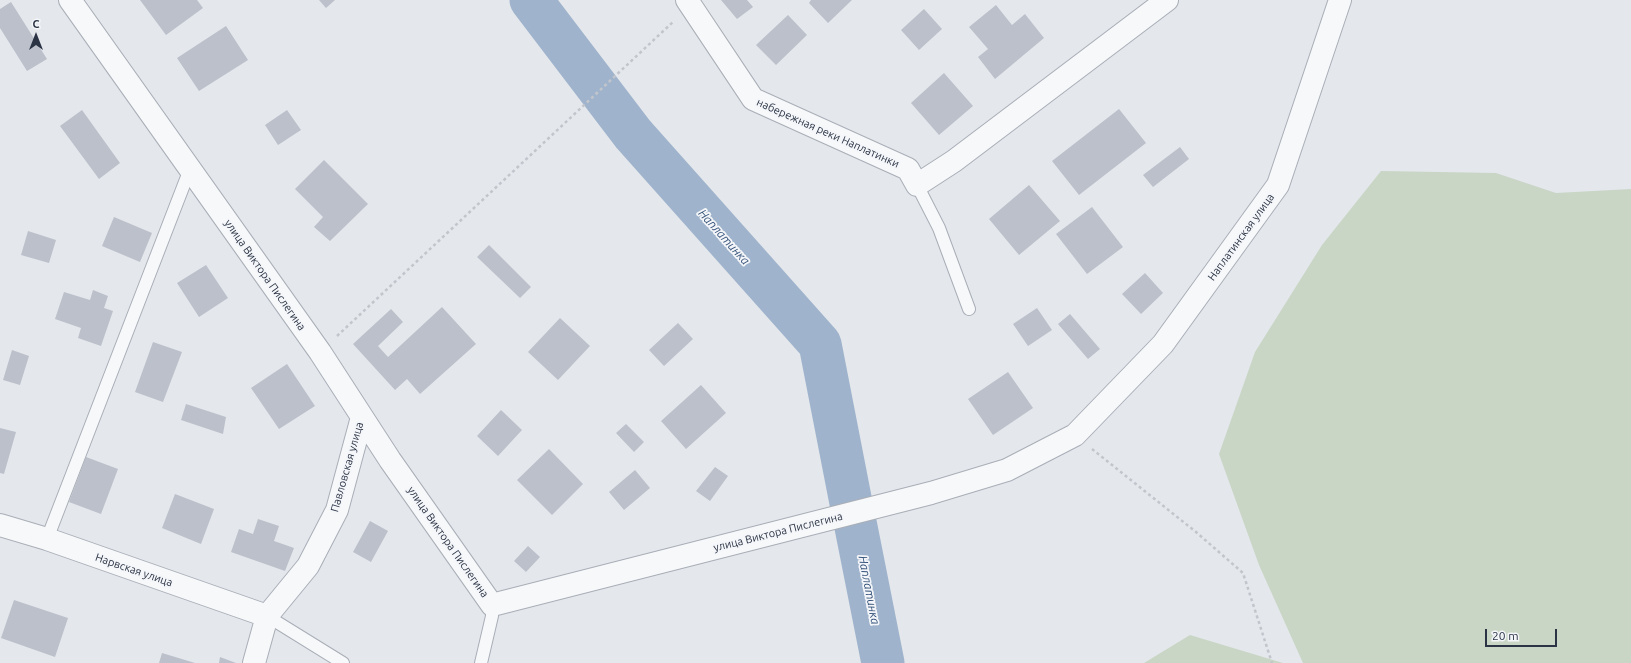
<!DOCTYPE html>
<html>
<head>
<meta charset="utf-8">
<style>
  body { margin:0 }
  #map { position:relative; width:1631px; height:663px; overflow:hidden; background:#e4e7ec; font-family:Ubuntu,sans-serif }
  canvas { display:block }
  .north { position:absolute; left:16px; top:16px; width:40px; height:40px; -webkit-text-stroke:3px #f4f6f9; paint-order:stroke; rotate:0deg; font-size:11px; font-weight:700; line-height:16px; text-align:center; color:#2b3445 }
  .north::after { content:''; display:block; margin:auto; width:14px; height:18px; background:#2b3445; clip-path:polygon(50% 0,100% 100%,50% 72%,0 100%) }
  .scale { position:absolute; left:1485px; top:629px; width:72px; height:18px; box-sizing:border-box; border:2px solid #2b3445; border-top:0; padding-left:5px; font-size:12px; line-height:14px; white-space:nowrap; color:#2b3445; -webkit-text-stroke:3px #f4f6f9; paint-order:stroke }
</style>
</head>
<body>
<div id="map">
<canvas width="1631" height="663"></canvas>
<div class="north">С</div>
<div class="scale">20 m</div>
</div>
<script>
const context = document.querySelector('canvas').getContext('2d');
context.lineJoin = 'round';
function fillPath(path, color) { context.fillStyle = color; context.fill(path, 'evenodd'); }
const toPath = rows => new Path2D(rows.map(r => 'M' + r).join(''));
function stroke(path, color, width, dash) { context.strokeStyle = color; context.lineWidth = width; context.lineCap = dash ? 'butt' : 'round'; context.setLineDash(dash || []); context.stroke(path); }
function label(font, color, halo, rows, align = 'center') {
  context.font = font + ' Ubuntu,sans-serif'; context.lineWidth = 3.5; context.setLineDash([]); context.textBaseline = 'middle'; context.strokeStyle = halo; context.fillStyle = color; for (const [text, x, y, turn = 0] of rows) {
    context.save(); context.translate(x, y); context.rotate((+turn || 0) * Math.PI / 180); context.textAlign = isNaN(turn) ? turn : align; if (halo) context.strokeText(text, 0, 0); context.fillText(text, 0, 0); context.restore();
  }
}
fillPath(toPath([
  [1381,171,1496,173,1556,193,1631,189,1631,663,1303,663,1259,565,1219,454,1255,352,1322,245],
  [1190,635,1283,663,1144,663]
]), '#c9d6c5');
stroke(toPath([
  [531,0,633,134,820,344,851,503],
  [854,517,883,663]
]), '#9fb4cc', 43);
fillPath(toPath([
  [140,0,197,0,203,8,166,35],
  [319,0,335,0,326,8],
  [721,0,747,0,753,7,737,19],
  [811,0,852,0,828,23,809,3],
  [11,2,47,59,27,71,0,28,0,9],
  [996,5,1012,25,1025,14,1044,38,995,79,978,57,988,49,969,27],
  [924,9,942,29,919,50,901,30],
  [788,15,807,35,776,65,756,45],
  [226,26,248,60,199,91,177,58],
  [944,73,973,106,939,135,911,103],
  [1119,109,1146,143,1079,195,1052,161],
  [82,110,120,163,99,179,60,126],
  [287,110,301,130,278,145,265,125],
  [1180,147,1189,159,1153,187,1143,175],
  [324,160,368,204,330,241,314,227,323,217,295,189],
  [1029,185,1060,221,1019,255,989,219],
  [1092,207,1123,247,1087,274,1056,234],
  [114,217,152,233,140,262,102,246],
  [28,231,56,240,49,263,21,255],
  [489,245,531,287,520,298,477,257],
  [206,265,228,298,199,317,177,283],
  [1145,273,1163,293,1141,314,1122,294],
  [93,290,108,296,104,308,113,311,101,346,78,338,81,328,55,319,64,292,90,300],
  [442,307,476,344,420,394,407,379,395,390,353,344,391,309,403,322,378,346,388,357],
  [1037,308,1052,330,1028,346,1013,324],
  [1070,314,1100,349,1088,359,1058,324],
  [560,318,590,346,558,380,528,352],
  [678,323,693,339,664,366,649,350],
  [153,342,182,352,163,402,135,392],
  [12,350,29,356,20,385,3,380],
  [287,364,315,406,279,429,251,388],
  [1008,372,1033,408,993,435,968,399],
  [701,385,726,413,686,449,661,421],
  [186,404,226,417,223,434,181,420],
  [501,410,522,430,498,456,477,436],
  [626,424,644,442,634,452,616,433],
  [0,428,16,432,4,474,0,473],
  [549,449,583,484,552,515,517,480],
  [86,457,118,469,101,514,69,502],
  [715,467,728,476,710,501,696,491],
  [635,470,650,488,624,510,609,492],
  [175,494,214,509,201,544,162,528],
  [258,519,279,526,274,541,294,548,285,571,231,552,239,529,253,534],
  [370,521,388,531,371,562,353,552],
  [528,546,540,557,526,572,514,561],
  [14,600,68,618,55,657,1,638],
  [162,653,195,663,159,663],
  [220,657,236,663,219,663]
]), '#bbc0ca');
const lane = toPath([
  [917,185,939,228,969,309],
  [47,539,190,169],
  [267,616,343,663],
  [481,663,492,616,492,605]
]);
const street = toPath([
  [70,0,320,352,390,460,492,605,931,493,1007,470,1075,435,1163,344,1278,185,1340,0],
  [687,0,753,99,908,169,917,185,954,161,1167,0],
  [0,525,47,539,267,616],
  [254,663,267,616,308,566,337,510,362,417]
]);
stroke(lane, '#a9aeb7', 14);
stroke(street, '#a9aeb7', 24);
stroke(toPath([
  [337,336,674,21],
  [1092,449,1196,532,1243,573,1272,663]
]), '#c2c5cb', 2.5, [3, 3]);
stroke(lane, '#f7f8fa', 12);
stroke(street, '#f7f8fa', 22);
label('11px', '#2b3445', '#f4f6f9', [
  ["набережная реки Наплатинки",828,133,24],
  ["Наплатинская улица",1241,237,-54],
  ["улица Виктора Пислегина",265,275,55],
  ["Павловская улица",347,467,-74],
  ["улица Виктора Пислегина",778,532,-14],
  ["улица Виктора Пислегина",448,542,55],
  ["Нарвская улица",134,570,19]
]);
label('italic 12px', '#34527a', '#f4f6f9', [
  ["Наплатинка",724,237,48],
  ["Наплатинка",869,590,79]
]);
</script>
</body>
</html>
